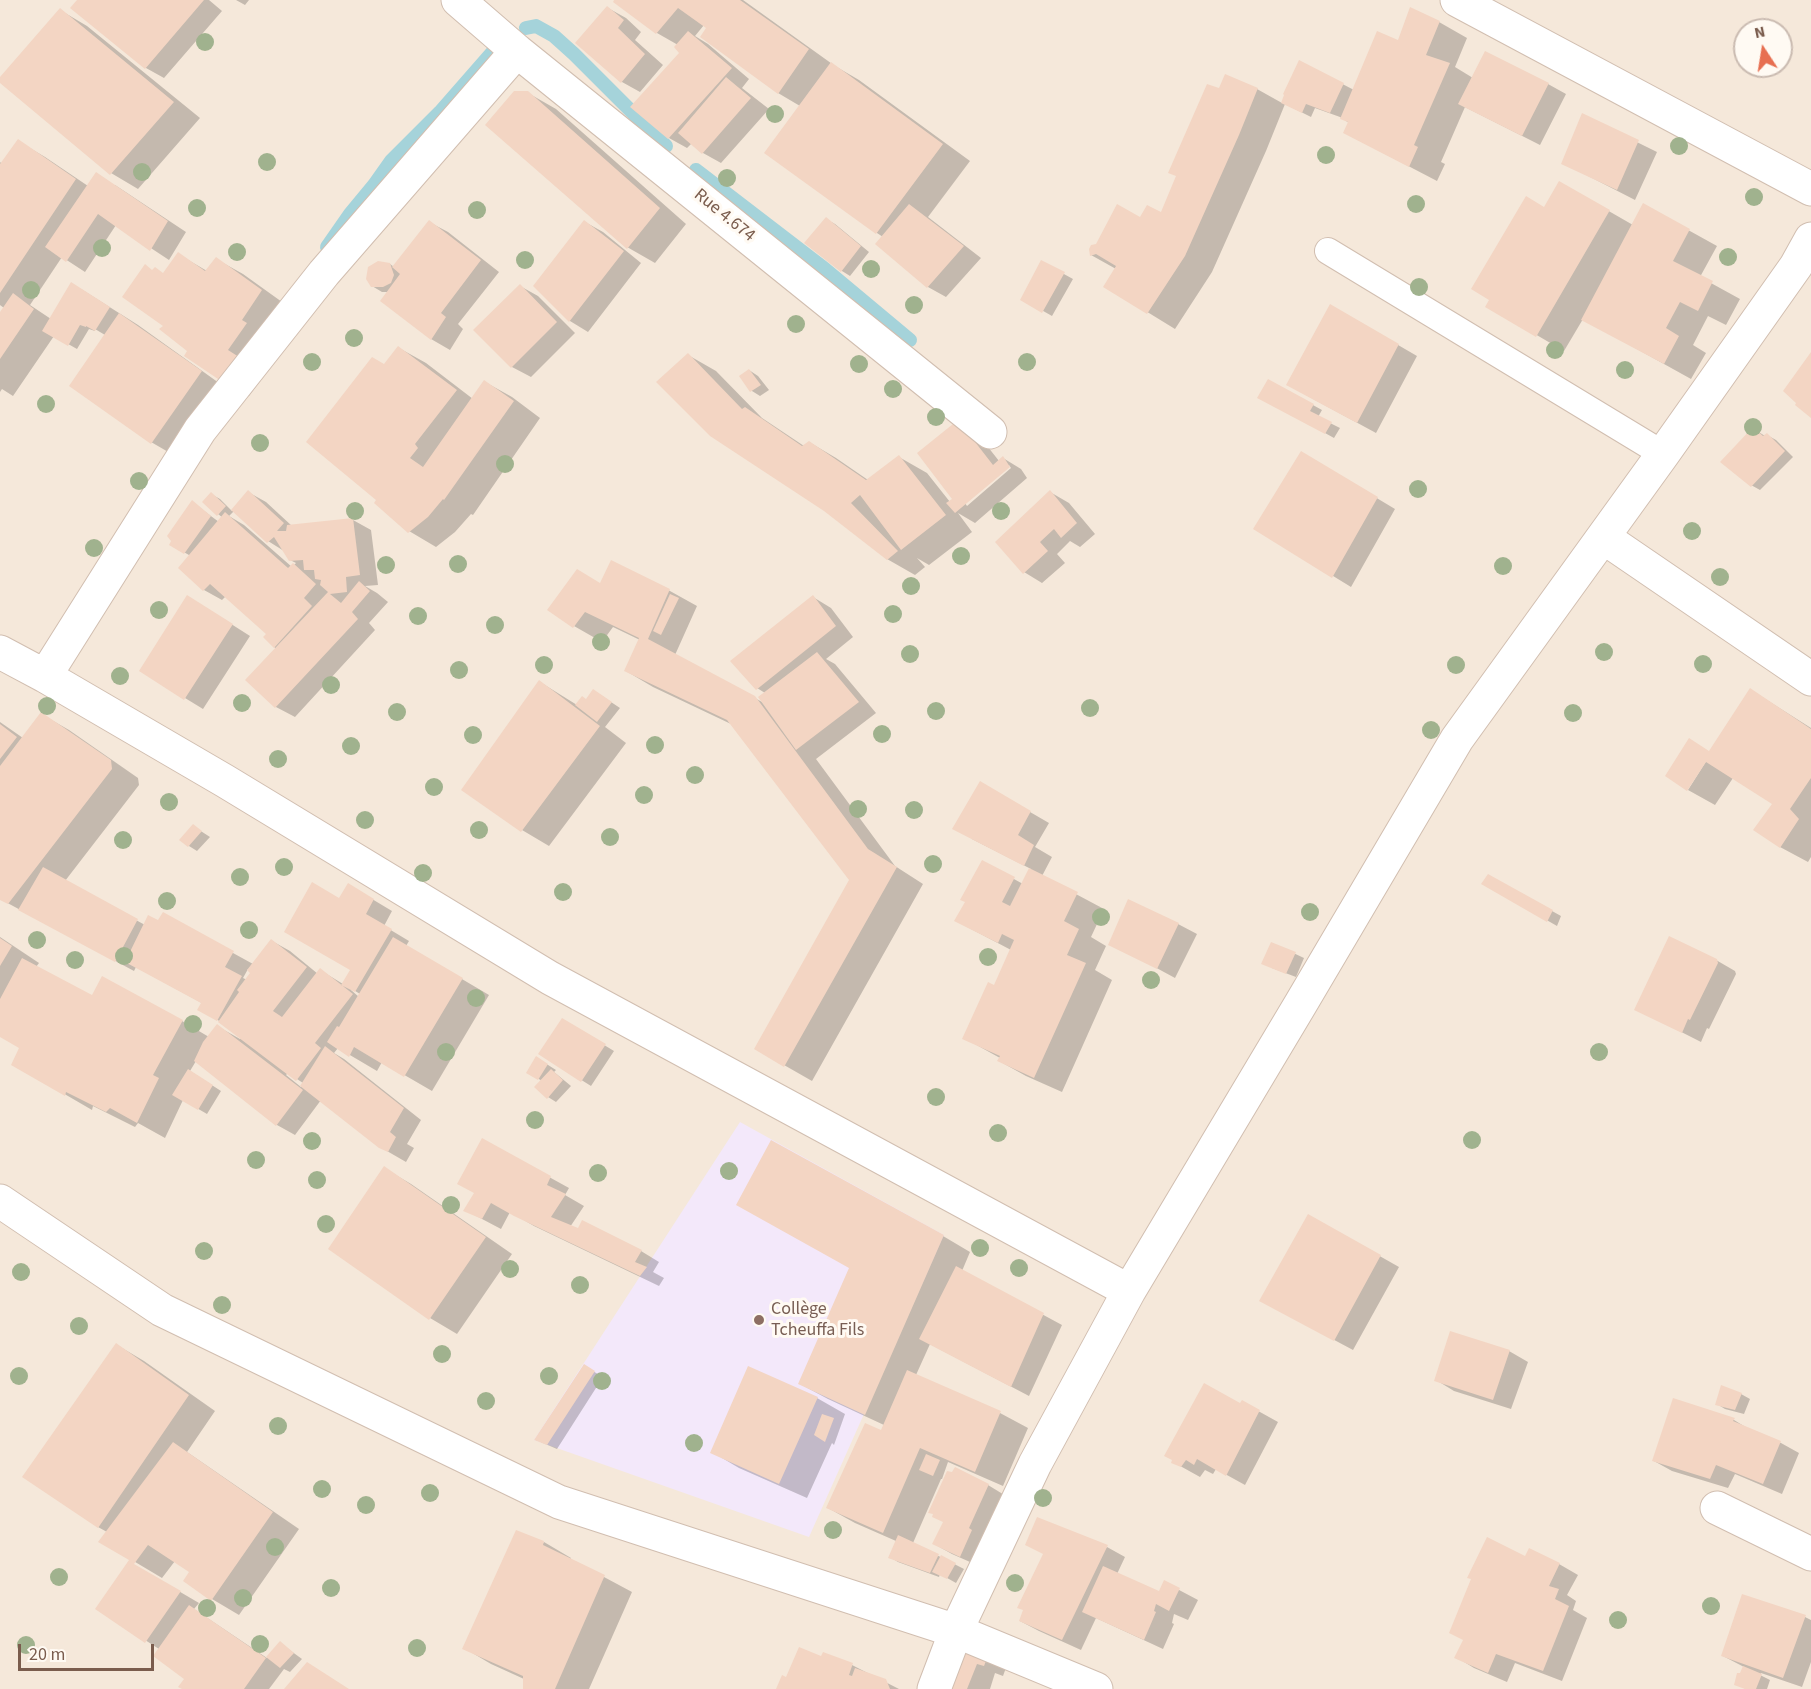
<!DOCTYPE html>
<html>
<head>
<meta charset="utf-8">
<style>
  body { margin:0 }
  #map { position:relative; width:1811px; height:1689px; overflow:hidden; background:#fdf6ec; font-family:"Source Sans 3",sans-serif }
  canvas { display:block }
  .north { position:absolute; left:1733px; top:18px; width:60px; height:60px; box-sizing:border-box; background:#fffaf3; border:2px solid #cabbb1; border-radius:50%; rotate:348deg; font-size:16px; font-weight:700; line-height:24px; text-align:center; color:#7a5c4d }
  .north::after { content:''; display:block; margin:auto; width:21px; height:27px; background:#e76f51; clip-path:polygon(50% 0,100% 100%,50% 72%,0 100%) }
  .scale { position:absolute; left:18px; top:1644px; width:136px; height:27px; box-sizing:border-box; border:3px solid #7a5c4d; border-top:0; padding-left:8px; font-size:18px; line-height:21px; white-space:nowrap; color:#7a5c4d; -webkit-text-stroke:4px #fffaf3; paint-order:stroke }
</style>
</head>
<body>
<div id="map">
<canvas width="1811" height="1689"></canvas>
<div class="north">N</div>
<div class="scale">20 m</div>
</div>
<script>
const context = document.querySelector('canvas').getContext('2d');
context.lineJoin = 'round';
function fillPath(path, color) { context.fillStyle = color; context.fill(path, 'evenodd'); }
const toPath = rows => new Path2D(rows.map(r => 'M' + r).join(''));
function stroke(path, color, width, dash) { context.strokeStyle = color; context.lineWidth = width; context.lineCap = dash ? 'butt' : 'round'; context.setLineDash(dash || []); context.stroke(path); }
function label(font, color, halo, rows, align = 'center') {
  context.font = font + ' "Source Sans 3",sans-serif'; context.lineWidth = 6; context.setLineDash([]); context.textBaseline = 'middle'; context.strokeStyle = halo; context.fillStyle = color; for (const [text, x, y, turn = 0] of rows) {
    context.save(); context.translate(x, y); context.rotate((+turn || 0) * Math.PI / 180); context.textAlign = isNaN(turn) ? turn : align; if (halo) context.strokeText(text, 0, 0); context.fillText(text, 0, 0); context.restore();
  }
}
fillPath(toPath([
  [0,0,1811,0,1811,1689,0,1689],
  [1745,30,1781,30,1781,66,1745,66]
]), '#f5e8da');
fillPath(toPath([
  [740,1122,944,1235,809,1537,534,1440]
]), '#f3e8fa');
fillPath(toPath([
  [79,0,209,0,222,11,164,78,146,68],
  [236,0,249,0,245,5],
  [616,0,743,0,835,66,859,80,970,161,928,217,981,258,946,297,928,287,883,237,877,233,800,106,778,93,704,25,695,36,708,44,749,79,742,88,769,109,721,163,703,153,692,143,687,148,669,138,681,53,678,45,657,33],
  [608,8,626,18,641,32,635,40,663,65,640,92,622,82],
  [60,10,87,26,200,118,138,189,111,173,0,82],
  [1439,22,1467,38,1455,67,1473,78,1548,84,1566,94,1540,145,1465,107,1441,162,1445,164,1437,181,1345,133,1349,123,1340,117,1315,108,1311,117,1285,104,1266,151,1212,272,1175,329,1105,286,1116,269,1091,255,1141,219,1162,214,1220,90,1257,89,1282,103,1300,62,1354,90,1399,42],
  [528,93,556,109,686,224,655,263,627,247],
  [1582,115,1657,152,1635,200,1563,163],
  [18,141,45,157,88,186,115,185,186,232,169,260,116,225,85,272,62,257,30,305,51,319,81,289,138,325,219,383,170,453,151,442,105,335,95,329,95,331,89,329,77,349,54,336,13,396,2,389,0,392,0,315,4,308,0,305,0,162,2,164],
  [1560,183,1633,225,1643,205,1717,246,1700,277,1740,299,1726,325,1708,316,1693,345,1706,353,1691,379,1583,319,1564,351,1487,306],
  [826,219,835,224,869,252,850,276,842,271],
  [429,222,448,232,499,272,458,324,463,329,450,350,431,339,389,292,382,292,372,286,390,264,394,267],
  [585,222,603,232,641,263,588,332,570,321,535,286],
  [178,254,207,271,216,259,243,274,289,307,265,374,249,396,221,380,189,351,165,325,154,271,164,274],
  [1042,262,1073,279,1052,316,1022,299],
  [520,286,538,296,575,333,531,377,512,367],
  [1331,306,1417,356,1376,433,1306,395],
  [399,348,426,363,473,399,485,382,512,397,540,418,473,515,471,514,455,532,436,547,409,531,384,366],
  [688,355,716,371,762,418,804,446,809,442,836,458,868,480,899,457,927,473,950,502,954,499,919,453,977,433,999,461,1003,458,1021,469,1027,478,975,523,958,513,972,532,929,565,917,558,925,567,915,575,887,559],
  [1009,465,1011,468,967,506,965,503],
  [749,370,758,376,769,390,760,396,752,391,741,377],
  [1269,381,1322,410,1318,417,1340,428,1334,438,1260,397],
  [1754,429,1765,436,1767,435,1776,440,1793,457,1760,490,1751,485],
  [1320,464,1395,509,1351,587,1255,528],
  [248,492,266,502,292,526,353,520,371,530,378,585,365,586,377,593,388,602,369,623,375,630,295,717,276,707,248,680,276,649,265,637,268,634,226,596,222,600,204,590,189,555,171,545,192,502,219,522,223,518,218,514,211,494,220,499,232,511],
  [234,511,268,541,284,551,290,560,296,563,292,567,244,525,229,516],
  [1050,492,1069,503,1095,534,1080,547,1070,541,1057,554,1065,563,1042,583,1024,572],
  [612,562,670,591,697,606,675,655,764,703,765,693,757,688,813,597,831,608,853,637,826,659,835,664,876,713,816,759,895,866,923,884,812,1081,756,1049,851,879,731,724,653,687,626,671,640,640,613,627,602,642,574,626,601,585],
  [206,608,250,636,203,709,185,698],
  [540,682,577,705,586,700,602,696,620,708,605,727,626,743,549,846,522,830],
  [1751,690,1811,728,1811,857,1808,862,1780,847,1774,803,1733,778,1715,805,1688,790],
  [41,714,69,730,138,778,139,785,65,881,145,925,233,953,253,964,272,941,290,951,318,974,320,970,343,984,352,970,340,900,367,896,392,911,384,926,409,941,406,946,489,995,432,1091,382,1062,377,1071,338,1048,334,1053,344,1059,421,1120,407,1144,414,1148,406,1162,380,1147,321,1100,295,1135,277,1125,196,1061,190,1071,221,1091,207,1114,183,1100,165,1138,138,1123,135,1127,93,1106,92,1110,13,1064,21,1047,0,1035,0,937,39,963,36,967,92,997,182,1021,209,1037,217,1026,240,1039,242,1038,221,1022,199,1009,202,1003,136,967,134,971,0,899,0,722,23,738],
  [248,969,252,973,247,980,243,978],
  [352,989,360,994,359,997,351,990],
  [288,1073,303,1083,301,1087,286,1075],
  [980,783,1049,823,1035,847,1052,857,1042,876,1104,909,1091,937,1106,946,1095,970,1112,980,1062,1092,1026,1076,999,1061,1000,1058,964,1038,995,987,1011,950,956,921,967,902,983,862,1023,884,1031,869,972,839],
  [193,826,210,837,197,851,189,846],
  [1489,876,1561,916,1557,926,1484,884],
  [1178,924,1197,934,1175,978,1127,952],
  [1272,943,1304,958,1296,977,1272,968],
  [1716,960,1735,971,1736,974,1709,1029,1707,1028,1701,1042,1636,1009],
  [563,1020,614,1051,591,1086,540,1054],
  [537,1058,556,1070,554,1072,571,1086,556,1102,548,1097,542,1081,528,1072],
  [482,1140,569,1188,565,1195,584,1206,570,1227,641,1251,659,1262,653,1272,664,1278,659,1286,534,1226,510,1212,501,1229,465,1210,476,1193],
  [384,1168,411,1184,512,1254,457,1334,430,1318,330,1249],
  [1309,1216,1399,1267,1353,1350,1280,1311],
  [943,1236,970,1252,962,1271,1062,1325,1029,1396,930,1344,916,1375,1000,1413,1028,1428,1003,1486,948,1462,942,1479,941,1479,913,1543,964,1569,956,1583,940,1574,939,1577,898,1562,890,1557,896,1541,855,1523,828,1508,881,1432,884,1425,828,1399,800,1384],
  [117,1345,144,1361,215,1411,187,1452,299,1529,239,1615,212,1599,191,1572,175,1561,162,1578,100,1541,107,1532,98,1527],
  [1509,1351,1528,1362,1511,1409,1454,1391,1436,1380],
  [584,1366,603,1377,557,1449,536,1440],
  [1741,1394,1750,1399,1744,1414,1725,1409,1717,1404],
  [817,1398,845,1414,834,1445,832,1443,807,1498,739,1468,712,1452],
  [1674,1400,1734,1420,1752,1431,1781,1443,1799,1453,1782,1494,1735,1474,1728,1488,1672,1471,1654,1461],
  [1242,1402,1278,1422,1245,1485,1216,1469,1213,1474,1205,1470,1200,1477,1173,1462],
  [988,1485,1006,1496,979,1566,952,1554,934,1544,944,1522],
  [544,1542,571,1558,570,1560,604,1577,632,1592,589,1689,524,1689,524,1679,491,1664,464,1648],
  [1107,1547,1125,1557,1117,1574,1160,1593,1164,1582,1198,1600,1188,1620,1174,1614,1172,1623,1174,1624,1163,1649,1096,1618,1081,1650,1039,1631,1020,1621],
  [1526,1558,1559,1564,1578,1575,1567,1595,1576,1601,1573,1610,1587,1618,1562,1681,1515,1663,1507,1682,1474,1668,1456,1657],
  [129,1562,199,1603,194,1609,267,1658,280,1643,302,1659,290,1672,284,1669,269,1689,184,1689,187,1678,159,1649,97,1609],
  [1805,1617,1811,1620,1811,1662,1802,1687,1761,1673,1760,1675,1770,1680,1767,1689,1745,1689,1741,1675,1744,1667,1723,1656],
  [824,1654,852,1665,899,1689,778,1689,787,1679,822,1658],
  [988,1654,1007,1665,1003,1676,995,1673,990,1689,937,1689]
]), '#0003');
stroke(toPath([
  [526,28,536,26,554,36,574,54,666,146],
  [696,170,825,269,910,340],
  [327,247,350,214,374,185,391,161,440,112,496,48]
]), '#a5d3da', 14);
fillPath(toPath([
  [77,0,204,0,145,69,70,8],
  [614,0,740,0,809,49,778,94,700,37,706,28,678,8,656,34,613,2],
  [607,6,624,20,618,28,645,54,621,83,575,43],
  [1410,7,1440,21,1426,55,1450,63,1414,145,1418,147,1409,167,1343,133,1348,122,1340,119,1377,31,1398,40],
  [60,8,174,102,110,175,0,83,0,77],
  [688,31,732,68,668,139,630,107,679,53,674,47],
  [1485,51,1549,83,1522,136,1458,104],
  [1299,60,1344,83,1330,113,1306,104,1302,113,1281,103,1284,95,1283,94],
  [831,62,943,144,876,234,764,153],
  [1225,74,1258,88,1239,135,1185,256,1147,314,1103,287,1116,266,1096,254,1090,256,1089,249,1091,245,1096,244,1117,204,1140,217,1147,205,1161,212,1176,176,1168,173,1207,84,1219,88],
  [726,77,751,98,702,154,678,133],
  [514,91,528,91,660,208,627,249,485,125],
  [1582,113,1639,140,1617,190,1561,164],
  [18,139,76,179,0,293,0,164],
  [96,172,168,221,150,251,98,214,66,262,45,247],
  [1559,181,1610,210,1536,337,1485,307,1489,300,1471,289,1526,196,1544,207],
  [1643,203,1690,229,1673,261,1713,281,1698,311,1680,302,1666,328,1679,336,1664,364,1581,320],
  [909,204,964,246,927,288,875,244],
  [826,217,861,246,841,272,804,243],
  [429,220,481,260,441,313,446,317,431,340,380,301,400,274,392,267],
  [584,220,624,251,569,322,533,286],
  [178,252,205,271,216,257,262,290,242,320,247,323,228,350,239,357,221,381,184,356,187,351,159,329,163,326,122,297,145,264,152,270,155,267,163,273],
  [1041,260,1065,272,1042,313,1020,300],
  [378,261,390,263,394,275,391,283,383,287,371,287,366,279,368,267],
  [71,282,110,307,95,331,86,326,86,327,80,325,68,346,42,331],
  [520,284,557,322,511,368,473,330],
  [13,293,34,309,0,359,0,312],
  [1330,304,1399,344,1357,423,1286,385],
  [119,313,202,371,151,444,69,386],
  [398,346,457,390,415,444,418,448,410,458,423,467,484,380,514,401,444,500,443,499,428,517,408,533,374,503,376,500,306,442,372,357,384,364],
  [1811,352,1811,418,1795,405,1796,403,1783,391],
  [688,353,742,409,745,407,802,446,809,441,866,480,899,455,946,515,901,550,860,495,851,503,898,551,887,560,824,511,710,436,656,382],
  [749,369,761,385,750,392,739,376],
  [1268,379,1314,404,1310,411,1332,422,1325,434,1257,398],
  [958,420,993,465,1003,456,1010,467,955,513,946,503,952,499,917,453],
  [1753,427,1763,436,1767,433,1785,451,1751,487,1720,462],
  [1301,451,1378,497,1332,578,1253,529],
  [248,490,284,523,277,531,286,531,287,525,353,518,360,575,346,577,347,592,330,594,341,603,359,581,370,591,352,612,358,619,275,708,245,680,328,592,320,585,321,580,315,579,314,570,304,570,303,560,289,561,274,537,267,543,231,510],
  [1050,490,1077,523,1061,538,1054,529,1040,542,1048,551,1023,574,995,542],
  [211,492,226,506,217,516,202,502],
  [192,500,211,516,184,554,169,545,171,541,167,536],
  [225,512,288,568,293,563,316,584,304,598,312,606,274,648,263,637,266,634,210,584,203,591,178,568],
  [611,560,670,589,648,639,755,696,868,849,897,867,784,1067,754,1049,849,880,727,720,624,671,639,638,585,612,573,628,547,610,577,569,600,583],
  [670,594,679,598,661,635,653,631],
  [187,595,233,624,184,700,139,671],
  [813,595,836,626,756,690,730,661],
  [817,652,859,702,796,750,758,697],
  [539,680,600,726,521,832,461,790],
  [1750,688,1811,729,1811,778,1790,809,1799,819,1780,848,1753,830,1772,804,1706,762,1687,791,1665,776,1689,738,1709,751],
  [593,689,612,702,597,722,575,705,582,696,586,699],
  [41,712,111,760,112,769,8,904,0,900,0,766],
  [0,724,17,737,0,759],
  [980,781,1031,811,1018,835,1034,845,1024,866,952,829],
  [193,824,202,831,188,847,179,840],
  [982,860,1015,877,1002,902,1010,906,1029,868,1078,892,1064,921,1079,929,1067,955,1086,963,1034,1078,997,1061,1000,1056,962,1039,988,982,994,985,1014,940,1002,934,998,943,954,921,965,902,960,900],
  [43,867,138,919,115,962,18,910],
  [1488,874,1553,910,1547,922,1481,884],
  [312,882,339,898,348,883,374,899,366,914,392,929,355,992,341,985,350,970,284,932],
  [1128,899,1179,923,1157,969,1108,945],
  [163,912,234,951,225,967,242,976,217,1021,197,1010,201,1003,125,962,148,915,158,920],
  [1669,936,1717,959,1718,963,1690,1020,1688,1019,1682,1033,1634,1010],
  [393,937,463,978,404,1077,354,1047,349,1057,327,1042,337,1026,339,1027],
  [0,938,12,946,0,966],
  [271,939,307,967,273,1011,282,1017,320,968,353,994,315,1043,321,1048,296,1081,218,1022,239,992,237,990,250,973,247,970],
  [1271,942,1296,952,1286,974,1261,964],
  [22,958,92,995,102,976,183,1020,153,1075,159,1078,137,1123,110,1108,106,1112,66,1092,65,1096,11,1065,19,1048,0,1037,0,999],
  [562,1018,606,1044,581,1082,538,1054],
  [217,1024,303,1090,276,1126,194,1061,203,1042],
  [325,1046,404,1108,390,1132,396,1137,388,1152,379,1148,300,1086],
  [536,1056,548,1064,538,1080,526,1073],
  [188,1069,213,1085,198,1110,172,1095],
  [551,1069,563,1080,547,1099,534,1087],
  [482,1138,551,1176,547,1185,566,1194,551,1217,578,1228,582,1220,642,1250,635,1262,647,1267,640,1276,514,1216,491,1203,482,1219,463,1211,474,1193,457,1184],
  [771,1140,944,1235,865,1415,798,1384,849,1268,736,1205],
  [384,1166,486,1237,429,1320,328,1249],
  [1308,1214,1381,1255,1334,1341,1259,1301],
  [956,1266,1044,1313,1011,1387,919,1339],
  [1450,1331,1510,1350,1493,1400,1434,1381],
  [116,1343,189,1395,98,1528,22,1477],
  [584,1364,595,1371,547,1445,534,1440],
  [748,1366,818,1397,779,1484,710,1453],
  [907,1370,1001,1411,975,1472,920,1448,883,1533,826,1508,865,1423,881,1430],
  [1204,1383,1240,1403,1242,1400,1260,1410,1226,1476,1197,1459,1194,1465,1186,1460,1181,1467,1171,1463,1172,1460,1164,1456],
  [1721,1385,1742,1393,1735,1410,1715,1405],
  [1673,1398,1735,1418,1733,1421,1781,1441,1763,1484,1716,1465,1710,1479,1652,1461],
  [822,1414,834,1418,825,1442,814,1435],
  [173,1442,273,1512,211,1601,183,1581,189,1572,148,1545,134,1564,181,1591,145,1643,95,1609,129,1560,98,1542],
  [926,1454,940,1460,933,1476,919,1470],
  [955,1467,989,1484,969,1528,972,1530,960,1557,932,1544,943,1522,932,1517,933,1514,928,1513,947,1471,952,1472],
  [1037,1517,1108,1545,1062,1640,1019,1621,1023,1610,1017,1608,1043,1554,1025,1545],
  [516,1530,544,1541,543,1545,605,1575,555,1689,523,1689,523,1676,462,1649],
  [898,1535,939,1554,930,1573,888,1558],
  [1487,1537,1525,1556,1529,1548,1560,1563,1549,1586,1559,1589,1555,1599,1569,1606,1543,1671,1496,1654,1488,1673,1454,1658,1463,1640,1449,1633,1471,1579,1467,1578],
  [941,1555,956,1563,947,1579,932,1572],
  [1103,1566,1159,1591,1164,1580,1180,1588,1169,1611,1156,1604,1154,1611,1156,1612,1144,1640,1082,1612],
  [1742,1594,1806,1615,1783,1678,1721,1656],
  [189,1605,266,1658,244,1689,182,1689,178,1687,184,1679,153,1656],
  [280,1641,294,1653,280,1668,266,1657],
  [953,1641,989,1653,984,1666,977,1664,967,1689,935,1689],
  [799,1647,821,1656,823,1652,853,1663,849,1675,852,1676,855,1668,886,1679,890,1689,776,1689,782,1675,786,1677],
  [307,1662,349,1689,284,1689],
  [1743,1666,1762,1674,1756,1689,1745,1689,1734,1685,1737,1673,1740,1673]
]), '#f3d5c3');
const lane = toPath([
  [1328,251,1663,454]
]);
const street = toPath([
  [458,0,517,51,990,432],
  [1457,0,1811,189],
  [1603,537,1811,679],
  [0,652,45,676,225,781,550,978,1129,1291],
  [45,676,200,430,324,273,517,51],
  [0,1201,162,1310,559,1502,956,1631,1096,1689],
  [1717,1508,1811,1554],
  [934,1689,956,1631,1035,1464,1129,1291,1300,1005,1457,739,1663,454,1796,266,1811,239]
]);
stroke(lane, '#d1beb0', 28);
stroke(street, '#d1beb0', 35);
stroke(lane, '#fff', 26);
stroke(street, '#fff', 33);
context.fillStyle = '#a0b28e';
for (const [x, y] of [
  [205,42],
  [775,114],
  [1679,146],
  [1326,155],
  [267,162],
  [142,172],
  [727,178],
  [1754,197],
  [1416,204],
  [197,208],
  [477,210],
  [102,248],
  [237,252],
  [1728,257],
  [525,260],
  [871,269],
  [1419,287],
  [31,290],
  [914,305],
  [796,324],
  [354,338],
  [1555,350],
  [312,362],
  [1027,362],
  [859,364],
  [1625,370],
  [893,389],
  [46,404],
  [936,417],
  [1753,427],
  [260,443],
  [505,464],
  [139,481],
  [1418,489],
  [355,511],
  [1001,511],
  [1692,531],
  [94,548],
  [961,556],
  [458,564],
  [386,565],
  [1503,566],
  [1720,577],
  [911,586],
  [159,610],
  [893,614],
  [418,616],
  [495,625],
  [601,642],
  [1604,652],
  [910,654],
  [1703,664],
  [544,665],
  [1456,665],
  [459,670],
  [120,676],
  [331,685],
  [242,703],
  [47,706],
  [1090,708],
  [936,711],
  [397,712],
  [1573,713],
  [1431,730],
  [882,734],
  [473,735],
  [655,745],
  [351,746],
  [278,759],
  [695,775],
  [434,787],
  [644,795],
  [169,802],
  [858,809],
  [914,810],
  [365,820],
  [479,830],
  [610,837],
  [123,840],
  [933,864],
  [284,867],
  [423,873],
  [240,877],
  [563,892],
  [167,901],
  [1310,912],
  [1101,917],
  [249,930],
  [37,940],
  [124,956],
  [988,957],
  [75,960],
  [1151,980],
  [476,998],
  [193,1024],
  [446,1052],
  [1599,1052],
  [936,1097],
  [535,1120],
  [998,1133],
  [1472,1140],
  [312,1141],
  [256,1160],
  [729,1171],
  [598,1173],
  [317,1180],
  [451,1205],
  [326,1224],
  [980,1248],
  [204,1251],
  [1019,1268],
  [510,1269],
  [21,1272],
  [580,1285],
  [222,1305],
  [79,1326],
  [442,1354],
  [19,1376],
  [549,1376],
  [602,1381],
  [486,1401],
  [278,1426],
  [694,1443],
  [322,1489],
  [430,1493],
  [1043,1498],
  [366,1505],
  [833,1530],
  [275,1547],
  [59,1577],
  [1015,1583],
  [331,1588],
  [243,1598],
  [1711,1606],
  [207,1608],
  [1618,1620],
  [260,1644],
  [26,1645],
  [417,1648]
]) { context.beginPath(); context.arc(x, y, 9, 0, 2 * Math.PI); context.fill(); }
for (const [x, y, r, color] of [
  [759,1320,6,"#8d6e63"]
]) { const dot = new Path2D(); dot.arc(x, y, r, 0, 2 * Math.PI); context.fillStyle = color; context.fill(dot); stroke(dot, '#fffaf3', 2); }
label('18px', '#7a5c4d', '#fffaf3', [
  ["Rue 4.674",724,216,39]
]);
label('18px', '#785e54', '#fffaf3', [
  ["Collège",771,1310],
  ["Tcheuffa Fils",771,1331]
], 'left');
</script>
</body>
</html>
